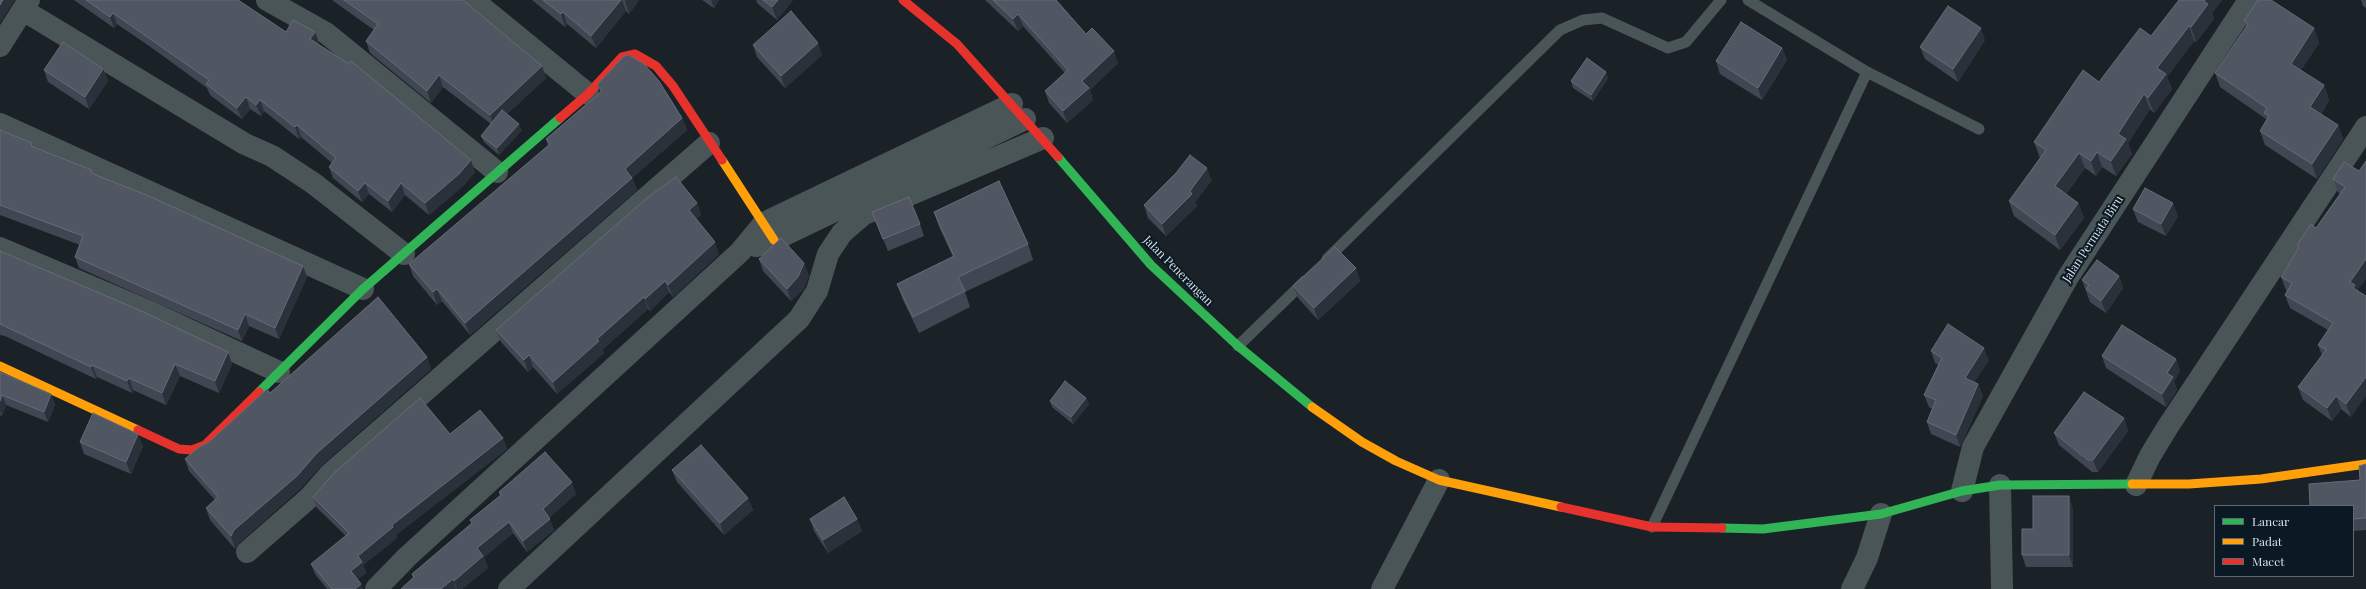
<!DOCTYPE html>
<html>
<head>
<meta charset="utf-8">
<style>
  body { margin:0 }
  #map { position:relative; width:2366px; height:589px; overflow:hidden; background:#1a2228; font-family:"Playfair Display",serif }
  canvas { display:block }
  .legend { position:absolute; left:2214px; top:505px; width:140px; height:72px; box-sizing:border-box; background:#0b1924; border:1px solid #5c6972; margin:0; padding:5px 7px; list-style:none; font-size:12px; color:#d6e0e7 }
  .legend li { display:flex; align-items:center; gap:8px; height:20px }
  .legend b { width:20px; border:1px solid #5c6972 }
</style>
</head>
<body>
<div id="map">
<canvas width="2366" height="589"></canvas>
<ul class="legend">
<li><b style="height:5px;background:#30b455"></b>Lancar</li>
<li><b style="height:5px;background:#ff9f0a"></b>Padat</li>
<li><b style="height:5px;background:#e5322d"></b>Macet</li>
</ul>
</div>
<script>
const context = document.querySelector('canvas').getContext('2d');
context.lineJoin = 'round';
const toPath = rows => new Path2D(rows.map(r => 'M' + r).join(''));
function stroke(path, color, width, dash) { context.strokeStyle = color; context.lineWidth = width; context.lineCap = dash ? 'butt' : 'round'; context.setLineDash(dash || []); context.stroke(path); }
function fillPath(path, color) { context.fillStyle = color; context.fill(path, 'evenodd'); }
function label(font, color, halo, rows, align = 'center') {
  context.font = font + ' "Playfair Display",serif'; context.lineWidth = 4; context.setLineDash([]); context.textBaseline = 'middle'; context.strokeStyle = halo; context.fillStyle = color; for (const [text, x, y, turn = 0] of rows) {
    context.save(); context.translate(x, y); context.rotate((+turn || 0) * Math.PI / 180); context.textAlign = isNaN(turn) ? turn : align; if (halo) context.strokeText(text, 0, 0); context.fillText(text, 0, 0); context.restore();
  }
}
stroke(toPath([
  [1748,0,1867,72,1979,129],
  [1327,259,1560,30,1583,20,1602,18,1668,48,1686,42,1721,0],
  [1238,346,1305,281],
  [1652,527,1867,72]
]), '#4a5558', 11);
stroke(toPath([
  [267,0,326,33,497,172],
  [473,0,588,94],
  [23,10,245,144,272,156,313,183,404,254],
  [0,46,29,0],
  [0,124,363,289],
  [756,246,774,240,1025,119],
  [0,248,146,310,279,372],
  [2000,485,2002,589],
  [2136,485,2150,456,2167,428,2366,127],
  [1962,491,1973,447,2068,277,2249,0],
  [247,552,310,497,330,474,709,143],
  [376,589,407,557,740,252,764,223,1012,104],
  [509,589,799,319,817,291,828,254,842,233,864,214,1043,138],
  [1382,589,1439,480],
  [1852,589,1867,558,1881,514]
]), '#4a5558', 22);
stroke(toPath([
  [1058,157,1151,265,1238,346,1312,407],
  [259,392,363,289,560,118],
  [1722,528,1763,529,1881,514,1962,491,2000,485,2132,484]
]), '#30b455', 9);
stroke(toPath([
  [722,160,774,240],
  [0,366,138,430],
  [1312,407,1362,442,1396,461,1439,480,1561,507],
  [2132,484,2189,484,2261,479,2366,464]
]), '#ff9f0a', 9);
stroke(toPath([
  [903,0,957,44,1058,157],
  [560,118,588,94,622,57,635,54,656,66,673,86,722,160],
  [138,430,179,449,192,450,205,445,259,392],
  [1561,507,1652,527,1722,528]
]), '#e5322d', 9);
fillPath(toPath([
  [74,0,238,0,286,32,315,32,319,43,318,44,475,172,464,185,429,215,405,195,392,212,369,194,362,202,333,178,329,167,332,163,301,137,299,139,264,111,261,116,250,109,242,119,210,95,207,88,152,48,117,24,114,28],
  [332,0,463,0,546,78,507,114,522,130,499,155,484,142,481,136,491,124,443,87,431,103,370,53,366,41,374,30],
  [532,0,639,0,629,14,626,11,596,48,567,24,565,27],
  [702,0,719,0,714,8],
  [756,0,793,0,777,20,757,3],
  [985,0,1056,0,1086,34,1118,63,1090,90,1093,100,1067,123,1049,103,1045,91,1065,73,1023,26,1018,31],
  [2179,0,2222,0,2212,13,2214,19,2196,42,2194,41,2167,77,2172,89,2154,113,2150,109,2128,143,2132,154,2116,176,2102,167,2096,176,2085,168,2066,194,2078,203,2084,218,2060,250,2014,216,2009,201,2040,158,2034,142,2099,82,2151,36],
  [2361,0,2366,0,2366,8,2363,6],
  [2244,21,2314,28,2319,43,2301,70,2324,85,2329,100,2321,114,2338,125,2343,139,2317,179,2265,145,2260,131,2266,120,2266,119,2220,87,2215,73,2246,28],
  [1985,40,1958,82,1925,59,1920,47],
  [753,45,822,55,785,88,757,57],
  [1782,48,1787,60,1762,100,1720,74,1716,61],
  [103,69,108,81,89,109,48,82,44,70],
  [1606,72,1608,78,1593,101,1573,88,1571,81],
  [597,85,682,118,687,130,632,178,637,190,470,335,442,301,437,305,413,276,409,264,548,146,546,139,600,92],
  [0,130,33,146,92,170,93,174,307,277,279,339,249,326,242,341,79,268,75,257,80,245,0,215],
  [2344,162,2358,291,2351,417,2341,409,2332,421,2303,400,2298,387,2322,355,2318,345,2328,330,2290,308,2285,295,2287,291,2286,290,2281,277,2298,248,2297,245,2316,228,2340,194,2338,192,2333,179],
  [1212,180,1195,202,1197,206,1166,236,1148,218,1144,205],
  [697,203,701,215,696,219,719,254,673,297,669,292,650,311,648,309,602,350,604,353,557,394,533,367,528,372,501,342,496,330],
  [2133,209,2178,216,2166,236,2138,222],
  [872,212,920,224,924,236,888,251],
  [934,212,1028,244,1033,260,965,292,970,307,919,333,903,300,897,284,953,257,939,227],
  [0,251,232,364,219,393,180,376,166,405,133,390,132,393,97,377,96,379,5,336,0,335],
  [759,259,804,263,809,276,803,290,791,301,763,271],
  [1356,268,1360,281,1318,320,1298,298,1293,286],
  [2119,276,2123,288,2106,313,2090,302,2082,280],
  [1931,351,1989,360,1974,382,1978,384,1983,396,1960,447,1931,434,1927,422,1932,409,1929,407,1924,395,1938,365,1935,363],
  [2102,356,2176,359,2180,371,2174,381,2177,390,2166,407,2106,368],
  [427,357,431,369,322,465,301,488,239,543,235,549,210,520,206,508,215,500,189,471,185,459,209,442,270,393],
  [0,372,51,394,55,405,48,422,6,405,2,416,0,415],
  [1086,398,1089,404,1073,424,1052,407,1050,401],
  [2124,418,2128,431,2098,472,2092,472,2059,445,2054,433],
  [450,434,503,438,507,449,396,535,397,538,363,565,366,573,358,579,361,584,363,589,327,589,315,574,311,564,346,536,317,508,313,497],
  [80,442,143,446,131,474,84,454],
  [2366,464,2366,530,2353,531,2353,506,2360,480],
  [672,470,748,498,753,510,724,535,677,482],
  [499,492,576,494,549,518,554,530,527,552,513,533,484,557,488,568,462,589,401,589,413,578,412,574,472,523,470,520,500,496],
  [2073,508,2073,567,2026,567,2022,555,2033,529],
  [810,519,857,519,862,531,828,553,814,531]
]), '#414752');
fillPath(toPath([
  [3,0,15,0,0,23,0,5],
  [621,0,622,0,626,11,596,48,591,36],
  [626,0,639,0,629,14,625,1],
  [711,0,719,0,714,8],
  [778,0,793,0,777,20,772,7],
  [2205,0,2222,0,2212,13,2214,19,2196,42,2191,27],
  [563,12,567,24,565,27,561,14],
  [113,13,117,24,114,28,110,17],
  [1018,14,1023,26,1018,31,1013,19],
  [2189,26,2194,41,2167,77,2172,89,2154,113,2148,98,2157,68],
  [1981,28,1985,40,1958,82,1953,69],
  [2314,28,2319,43,2296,78,2291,64],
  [315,32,319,43,315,50,310,39],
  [818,43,822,55,785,88,781,76],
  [1782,48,1787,60,1762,100,1758,88],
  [1114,51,1118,63,1090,90,1093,100,1067,123,1063,111,1082,81],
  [542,66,546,78,494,126,490,115],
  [103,69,108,81,89,109,85,97],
  [1606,72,1608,78,1593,101,1591,95],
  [439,75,443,87,431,103,427,91],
  [2324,85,2329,100,2316,121,2310,107],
  [2144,94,2150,109,2128,143,2132,154,2116,176,2111,161,2118,134],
  [246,97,250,109,242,119,237,108],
  [260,100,264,111,261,116,256,105],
  [682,118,687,130,632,178,637,190,470,335,465,323,625,169],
  [519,124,522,130,499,155,497,148],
  [297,125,301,137,299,139,295,127],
  [2338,125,2343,139,2317,179,2312,164],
  [2097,152,2102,167,2096,176,2091,161],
  [2079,153,2085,168,2060,201,2055,186],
  [471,160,475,172,464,185,429,215,425,203],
  [1207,168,1212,180,1195,202,1197,206,1166,236,1162,224,1190,191],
  [365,183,369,194,362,202,358,191],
  [401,183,405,195,392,212,388,201],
  [697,203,701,215,693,222,689,210],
  [2078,203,2084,218,2060,250,2055,235],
  [2173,203,2178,216,2166,236,2161,224],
  [715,242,719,254,673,297,668,285],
  [2366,259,2366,279,2357,291,2358,301,2350,282],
  [804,263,809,276,803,290,791,301,787,289],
  [303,266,307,277,279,339,275,328],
  [1356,268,1360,281,1318,320,1314,308],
  [2119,276,2123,288,2106,313,2101,301],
  [665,281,669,292,650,311,645,299],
  [437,289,442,301,437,305,433,292],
  [644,297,648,309,602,350,604,353,557,394,553,382,597,339],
  [245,314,249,326,242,341,238,330],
  [1984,348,1989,360,1969,390,1965,378],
  [228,352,232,364,219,393,215,381],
  [529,355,533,367,528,372,524,360],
  [427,357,431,369,322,465,301,488,239,543,235,549,231,536,234,530,317,453],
  [2176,359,2180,371,2174,381,2177,390,2166,407,2162,394,2167,373],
  [175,364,180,376,166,405,162,393],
  [92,365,97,377,96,379,91,367],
  [2366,377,2366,396,2351,417,2346,404],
  [129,378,133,390,132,393,127,381],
  [1978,384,1983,396,1960,447,1956,435],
  [51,394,55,405,48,422,44,412],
  [2,395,6,405,2,416,0,411,0,401],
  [2336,396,2341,409,2332,421,2327,408],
  [1086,398,1089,404,1073,424,1071,417],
  [2124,418,2128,431,2098,472,2093,460],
  [138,434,143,446,131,474,126,462],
  [503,438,507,449,396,535,397,538,363,565,366,573,355,582,351,571,358,556,392,525],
  [572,482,576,494,547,520,543,509],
  [2069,496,2073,508,2073,567,2069,555],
  [748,498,753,510,724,535,720,523],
  [550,519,554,530,527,552,523,541],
  [857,519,862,531,828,553,823,540],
  [509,522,513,533,484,557,488,568,462,589,457,589,454,581,477,548],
  [453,579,456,589,441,589],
  [361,584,363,589,355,589]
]), '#2b313b');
const building = toPath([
  [0,0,3,0,0,5,0,0],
  [86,0,238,0,286,32,293,20,315,32,310,39,349,64,351,61,471,160,459,174,425,203,401,183,388,201,365,183,358,191,329,167,336,158,297,125,295,127,260,100,256,105,246,97,237,108,206,84,209,80,113,13,110,17,86,0],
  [344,0,463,0,542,66,490,115,439,75,427,91,366,41,378,24,344,0],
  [543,0,621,0,591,36,563,12,561,14,543,0],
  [763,0,778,0,772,7,763,0],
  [993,0,1056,0,1086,34,1092,28,1114,51,1082,81,1089,88,1063,111,1045,91,1068,70,1018,14,1013,19,993,0],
  [2179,0,2205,0,2204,1,2208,4,2191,27,2189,26,2157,68,2166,74,2148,98,2144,94,2118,134,2126,139,2111,161,2097,152,2091,161,2079,153,2055,186,2078,203,2055,235,2009,201,2046,150,2034,142,2083,70,2099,82,2140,28,2151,36,2179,0],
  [2258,0,2271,0,2314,28,2291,64,2324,85,2310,107,2338,125,2312,164,2260,131,2269,116,2264,113,2267,108,2215,73,2248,24,2244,21,2258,0],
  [1948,6,1981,28,1953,69,1920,47,1948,6],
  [791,11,818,43,781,76,753,45,791,11],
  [1741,22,1782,48,1758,88,1716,61,1741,22],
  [63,42,103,69,85,97,44,70,63,42],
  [629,55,644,64,659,81,682,118,625,169,632,178,465,323,437,289,433,292,409,264,550,144,546,139,602,91,597,85,624,56,629,55],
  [1587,58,1606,72,1591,95,1571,81,1587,58],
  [502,110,519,124,497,148,481,136,502,110],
  [0,130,32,143,31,146,92,170,91,173,149,196,303,266,275,328,245,314,238,330,75,257,83,236,0,205,0,130],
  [1190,155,1207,168,1190,191,1192,194,1162,224,1144,205,1176,173,1190,155],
  [2366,161,2366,259,2350,282,2355,285,2353,288,2366,296,2366,377,2346,404,2336,396,2327,408,2298,387,2326,350,2318,345,2333,323,2285,295,2292,283,2281,277,2299,247,2297,245,2311,224,2316,228,2345,187,2333,179,2344,162,2359,171,2366,161],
  [676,177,697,203,689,210,715,242,668,285,665,281,645,299,644,297,597,339,599,341,553,382,529,355,524,360,496,330,648,197,676,177],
  [999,181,1028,244,958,277,965,291,913,317,897,284,954,256,934,212,999,181],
  [2145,188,2173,203,2161,224,2133,209,2145,188],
  [909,197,920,224,883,239,872,212,909,197],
  [781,238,804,263,798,277,787,289,759,259,781,238],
  [1335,247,1356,268,1314,308,1293,286,1335,247],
  [0,251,137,309,228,352,215,381,175,364,162,393,129,378,127,381,92,365,91,367,0,324,0,251],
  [2097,260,2119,276,2101,301,2086,289,2089,285,2082,280,2097,260],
  [378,297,427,357,317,453,297,476,234,530,231,536,206,508,218,497,185,459,199,447,209,442,267,389,270,393,378,297],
  [1948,324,1984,348,1965,378,1978,384,1956,435,1927,422,1936,400,1924,395,1942,358,1931,351,1948,324],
  [2122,325,2176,359,2167,373,2173,377,2162,394,2102,356,2122,325],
  [0,372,51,394,44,412,2,395,0,401,0,372],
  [1065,381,1086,398,1071,417,1050,401,1065,381],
  [2084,392,2124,418,2093,460,2088,460,2054,433,2084,392],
  [420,398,450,434,480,410,503,438,392,525,393,527,358,556,362,562,351,571,361,584,355,589,332,589,311,564,349,533,313,497,335,472,420,398],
  [93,413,138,434,126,462,80,442,93,413],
  [701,445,748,498,720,523,672,470,701,445],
  [545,452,572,482,543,509,550,519,523,541,509,522,477,548,483,556,454,581,453,579,441,589,401,589,414,577,412,574,472,523,470,520,501,495,499,492,545,452],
  [2366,464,2366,518,2353,519,2353,506,2310,506,2309,484,2360,480,2359,466,2366,464],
  [2033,496,2069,496,2069,555,2022,555,2022,529,2033,529,2033,496],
  [844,497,857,519,823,540,810,519,844,497]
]);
fillPath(building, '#515762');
stroke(building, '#666c77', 1);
label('12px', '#d6e0e7', '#0b1924', [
  ["Jalan Permata Biru",2093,239,-57],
  ["Jalan Penerangan",1178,271,45]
]);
</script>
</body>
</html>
